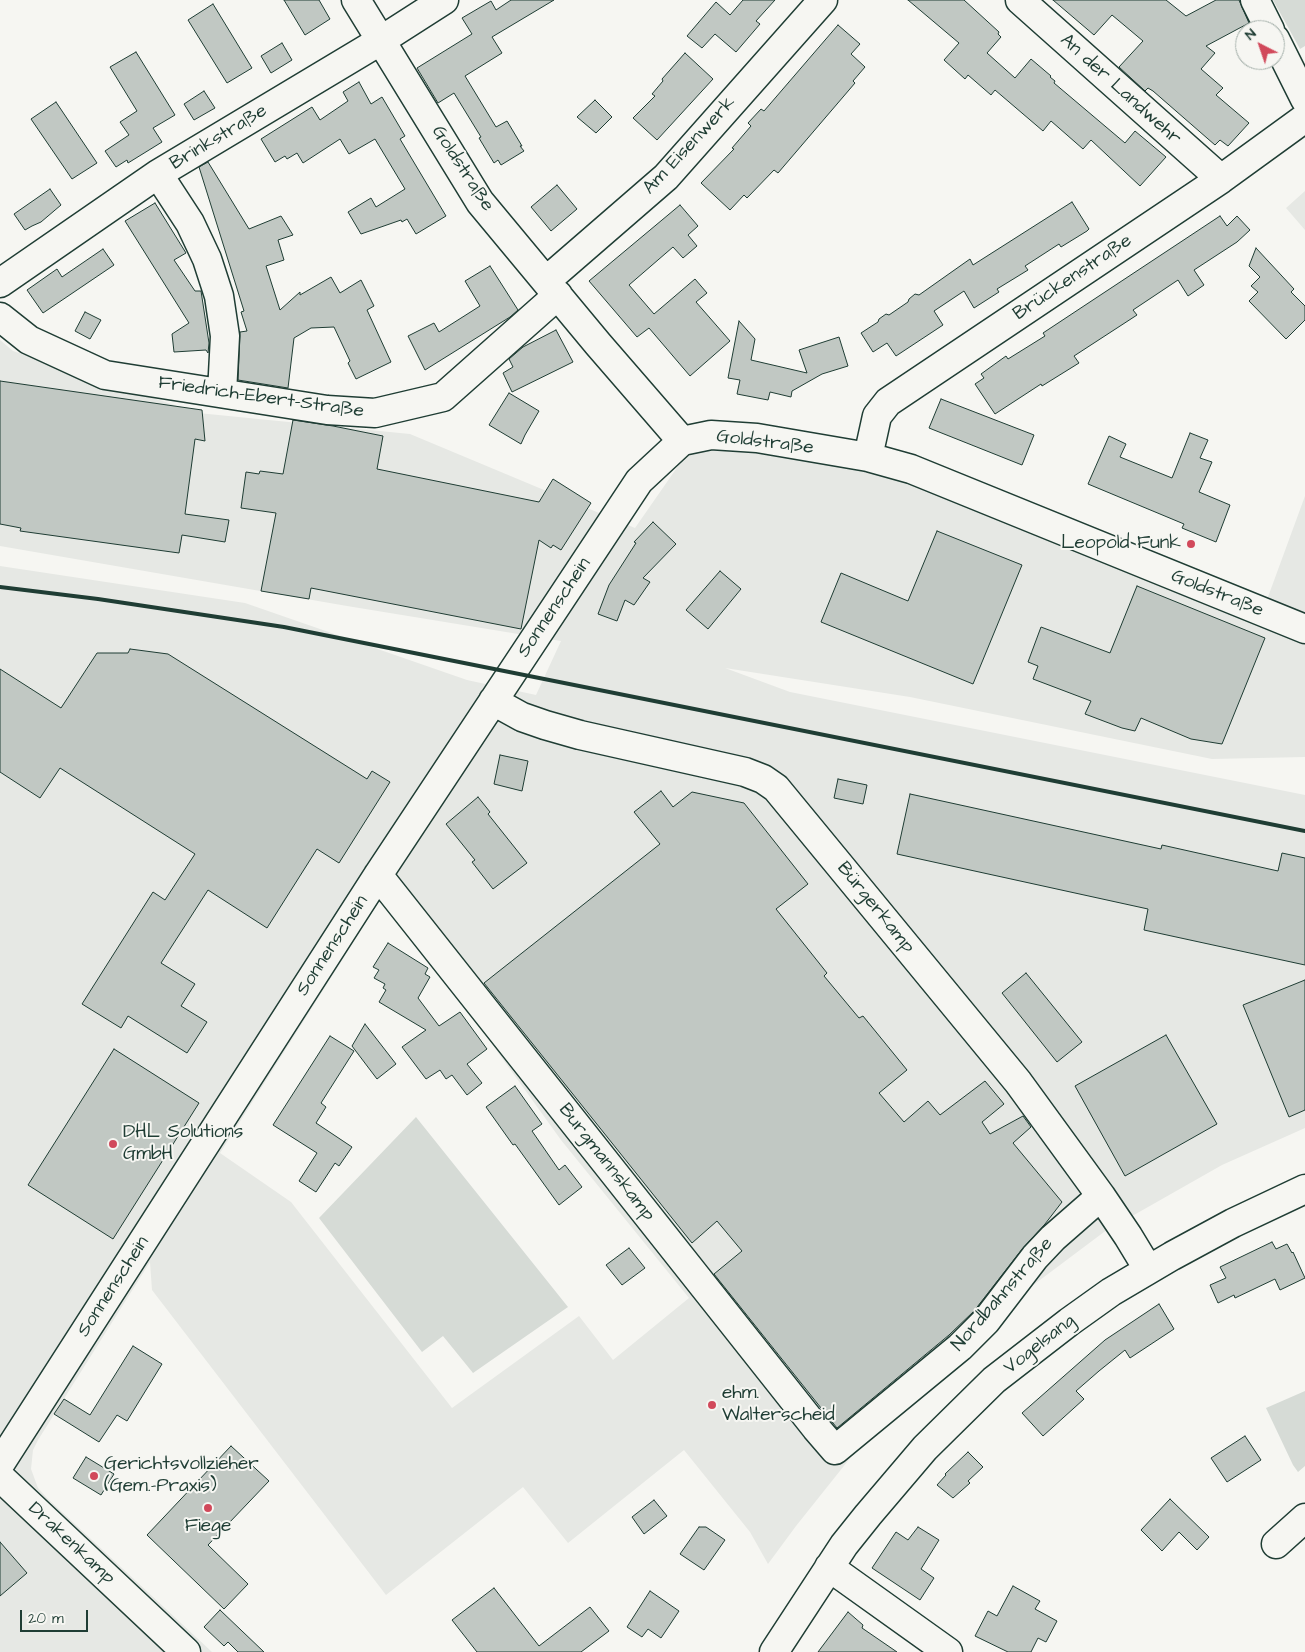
<!DOCTYPE html>
<html>
<head>
<meta charset="utf-8">
<style>
  body { margin:0 }
  #map { position:relative; width:1305px; height:1652px; overflow:hidden; background:#f6f6f2; font-family:"Architects Daughter",sans-serif }
  canvas { display:block }
  .north { position:absolute; left:1235px; top:20px; width:50px; height:50px; box-sizing:border-box; background:#f6f6f2; border:1px solid #a0aca6; border-radius:50%; rotate:319deg; font-size:14px; font-weight:700; line-height:20px; text-align:center; color:#1f3d34 }
  .north::after { content:''; display:block; margin:auto; width:18px; height:22px; background:#d1495b; clip-path:polygon(50% 0,100% 100%,50% 72%,0 100%) }
  .scale { position:absolute; left:20px; top:1610px; width:68px; height:22px; box-sizing:border-box; border:2px solid #1f3d34; border-top:0; padding-left:6px; font-size:15px; line-height:18px; white-space:nowrap; color:#1f3d34; -webkit-text-stroke:4px #f6f6f2; paint-order:stroke }
</style>
</head>
<body>
<div id="map">
<canvas width="1305" height="1652"></canvas>
<div class="north">N</div>
<div class="scale">20 m</div>
</div>
<script>
const context = document.querySelector('canvas').getContext('2d');
context.lineJoin = 'round';
function fillPath(path, color) { context.fillStyle = color; context.fill(path, 'evenodd'); }
const toPath = rows => new Path2D(rows.map(r => 'M' + r).join(''));
function stroke(path, color, width, dash) { context.strokeStyle = color; context.lineWidth = width; context.lineCap = dash ? 'butt' : 'round'; context.setLineDash(dash || []); context.stroke(path); }
function label(font, color, halo, rows, align = 'center') {
  context.font = font + ' "Architects Daughter",sans-serif'; context.lineWidth = 4; context.setLineDash([]); context.textBaseline = 'middle'; context.strokeStyle = halo; context.fillStyle = color; for (const [text, x, y, turn = 0] of rows) {
    context.save(); context.translate(x, y); context.rotate((+turn || 0) * Math.PI / 180); context.textAlign = isNaN(turn) ? turn : align; if (halo) context.strokeText(text, 0, 0); context.fillText(text, 0, 0); context.restore();
  }
}
fillPath(toPath([
  [1305,191,1305,230,1286,208],
  [0,340,13,351,198,413,410,434,635,528,692,446,847,447,1261,616,1305,496,1305,757,1212,759,910,697,725,668,790,692,1305,795,1305,1128,1222,1165,1104,1232,1012,1301,863,1442,796,1526,768,1564,750,1532,684,1450,568,1543,523,1487,386,1595,152,1290,150,1262,38,1440,33,1450,31,1469,38,1488,47,1498,212,1652,0,1652,0,566,245,603,467,680,536,695,561,641,347,606,0,546],
  [379,902,397,912,561,1140,689,1298,613,1360,579,1316,452,1408,291,1202,220,1153]
]), '#e6e8e4');
fillPath(toPath([
  [1273,0,1305,0,1305,46,1300,49],
  [416,1117,568,1307,473,1373,443,1336,422,1352,319,1218],
  [1305,1391,1305,1466,1298,1472,1293,1465,1266,1408]
]), '#d6dbd6');
const building = toPath([
  [284,0,319,0,330,19,305,35,284,0],
  [511,0,554,0,492,37,502,53,465,76,496,127,507,121,522,146,520,146,524,151,501,165,498,160,494,163,479,138,481,137,454,93,438,103,417,68,472,34,462,18,491,1,496,10,511,0],
  [743,0,775,0,756,21,760,24,736,52,715,34,702,48,687,36,716,2,730,15,743,0],
  [908,0,964,0,999,32,998,34,1001,37,987,53,1015,78,1031,59,1051,76,1050,77,1055,81,1054,83,1125,143,1135,131,1166,157,1140,186,1091,140,1083,149,1051,121,1043,131,995,90,991,95,968,75,965,79,944,60,959,43,908,0],
  [1053,0,1166,0,1186,16,1216,0,1239,0,1249,23,1206,46,1215,53,1201,69,1223,88,1216,95,1249,123,1228,146,1220,140,1215,145,1153,91,1148,88,1145,91,1119,67,1143,41,1112,15,1094,35,1053,0],
  [213,4,252,68,227,83,188,20,213,4],
  [838,25,860,44,851,54,865,67,853,81,855,83,778,173,774,170,747,198,744,195,730,210,701,183,734,149,732,148,751,126,748,123,761,109,764,111,838,25],
  [282,43,292,60,271,73,261,56,282,43],
  [136,52,175,115,153,128,162,142,128,163,127,160,116,167,105,151,129,135,120,122,137,111,110,67,136,52],
  [685,53,713,79,657,140,633,118,655,96,652,94,663,81,662,79,685,53],
  [359,82,371,104,382,97,405,136,400,139,446,216,416,234,407,219,402,222,401,220,361,234,348,212,371,198,376,207,405,189,375,139,349,154,340,139,303,163,297,153,287,159,285,156,275,162,261,139,312,107,320,120,348,101,343,92,359,82],
  [204,91,215,108,194,120,184,104,204,91],
  [595,100,612,117,596,133,577,117,595,100],
  [56,102,97,163,72,179,31,119,56,102],
  [208,162,249,229,281,216,293,235,278,240,284,260,266,266,280,310,300,292,300,295,331,277,340,293,361,280,374,306,367,310,391,362,356,379,348,363,350,361,334,327,311,328,294,338,288,388,238,380,240,332,247,331,241,312,244,311,199,167,208,162],
  [557,185,577,209,551,231,531,207,557,185],
  [50,189,61,205,41,222,32,226,25,230,14,214,50,189],
  [1072,202,1089,229,1087,231,1061,247,1059,244,1025,266,1028,270,997,289,999,292,974,308,964,291,934,311,943,325,896,356,887,343,873,352,861,333,878,322,879,319,886,314,889,315,908,302,909,299,915,294,919,295,970,259,973,265,1072,202],
  [155,203,186,253,174,260,195,291,201,291,209,343,208,353,206,350,174,352,172,334,189,323,125,221,155,203],
  [680,205,698,226,688,235,697,246,683,258,673,247,629,285,654,314,695,279,707,293,696,302,730,341,690,376,649,328,637,337,589,281,680,205],
  [1220,216,1227,226,1237,216,1250,230,1237,242,1194,270,1204,285,1188,296,1178,280,1133,310,1137,315,1074,356,1079,363,1042,386,1041,384,995,414,975,384,984,378,981,374,1006,356,1008,359,1045,336,1043,333,1220,216],
  [1256,248,1294,289,1291,292,1305,306,1305,320,1286,339,1249,301,1258,292,1251,286,1260,277,1249,266,1256,248],
  [103,249,114,265,43,313,27,290,57,269,62,277,103,249],
  [490,266,518,310,510,317,425,370,408,336,434,323,439,332,480,306,465,281,490,266],
  [85,312,101,320,90,339,75,331,85,312],
  [739,321,755,339,751,360,807,373,799,350,839,337,848,366,822,374,792,391,791,397,770,392,768,400,737,394,740,380,728,378,739,321],
  [556,330,573,362,512,392,503,373,513,367,509,359,523,347,556,330],
  [0,381,202,410,205,441,195,439,185,514,229,520,225,542,182,535,179,553,20,531,21,528,0,524,0,381],
  [509,393,539,411,525,435,521,444,489,425,509,393],
  [941,399,1034,435,1022,465,929,428,941,399],
  [293,420,333,426,383,436,377,469,539,502,553,479,591,503,561,550,553,545,551,548,539,540,521,629,311,588,309,599,261,591,276,513,241,508,246,472,259,474,260,471,283,474,293,420],
  [1190,433,1208,440,1200,458,1212,462,1199,492,1230,505,1216,542,1182,528,1184,524,1088,484,1109,436,1126,444,1120,457,1172,478,1190,433],
  [653,522,676,544,643,578,650,582,634,605,625,600,617,621,598,614,609,585,636,543,634,542,653,522],
  [937,531,1022,565,973,684,821,622,841,573,908,601,937,531],
  [720,571,741,589,708,629,686,610,720,571],
  [1137,586,1265,638,1222,744,1191,739,1141,718,1135,731,1122,728,1085,714,1091,701,1033,679,1038,666,1028,662,1041,627,1110,653,1137,586],
  [130,649,168,654,367,779,372,771,390,782,339,863,317,849,267,928,208,890,161,963,195,984,181,1006,207,1022,187,1053,128,1016,121,1028,82,1004,153,892,165,900,195,854,60,768,40,798,0,772,0,669,61,708,97,653,128,653,130,649],
  [500,755,528,761,522,791,494,784,500,755],
  [838,779,867,785,863,804,834,798,838,779],
  [661,791,673,807,692,792,744,803,808,884,776,909,827,973,824,976,859,1018,863,1016,907,1070,879,1093,904,1122,928,1101,940,1115,985,1081,1004,1104,982,1122,990,1134,1023,1116,1031,1127,1013,1143,1062,1202,1045,1224,1023,1248,974,1311,949,1335,837,1428,714,1274,742,1251,717,1221,692,1243,484,983,660,844,634,812,661,791],
  [910,794,1161,849,1162,845,1278,871,1282,853,1305,858,1305,965,1144,930,1148,909,897,854,910,794],
  [478,797,490,812,488,814,527,863,493,889,472,862,475,860,446,824,478,797],
  [388,943,428,968,425,974,430,977,418,998,439,1026,460,1012,487,1049,467,1064,482,1083,467,1095,452,1075,446,1079,440,1070,426,1079,402,1047,426,1030,379,1002,386,990,383,988,385,984,374,978,379,970,373,967,388,943],
  [1026,973,1082,1042,1057,1062,1002,993,1026,973],
  [1305,980,1305,1110,1289,1117,1243,1005,1305,980],
  [365,1024,396,1064,377,1079,352,1046,365,1024],
  [1166,1035,1217,1124,1125,1176,1075,1086,1166,1035],
  [330,1036,354,1051,321,1103,326,1107,316,1123,352,1147,339,1166,335,1163,316,1192,299,1181,317,1153,273,1125,330,1036],
  [114,1049,199,1103,113,1239,28,1185,114,1049],
  [515,1086,542,1124,532,1131,559,1170,565,1165,582,1187,559,1205,515,1144,513,1145,486,1107,515,1086],
  [1272,1242,1276,1249,1287,1244,1292,1253,1293,1252,1305,1278,1280,1290,1275,1279,1235,1298,1234,1295,1218,1303,1210,1285,1226,1278,1220,1267,1272,1242],
  [629,1248,645,1268,622,1285,606,1265,629,1248],
  [1159,1304,1174,1329,1130,1358,1125,1350,1099,1371,1076,1391,1084,1399,1043,1436,1022,1413,1105,1340,1159,1304],
  [133,1346,162,1364,127,1421,117,1415,99,1442,54,1414,64,1399,90,1415,133,1346],
  [1245,1436,1261,1460,1227,1482,1211,1458,1245,1436],
  [231,1446,269,1481,208,1545,248,1584,224,1609,147,1535,231,1446],
  [968,1452,983,1467,968,1481,970,1483,953,1498,937,1485,946,1475,945,1474,968,1452],
  [86,1457,114,1474,101,1495,73,1478,86,1457],
  [1170,1499,1209,1537,1197,1550,1179,1532,1162,1551,1141,1530,1170,1499],
  [654,1500,667,1516,644,1534,632,1517,654,1500],
  [699,1527,706,1527,725,1540,704,1570,680,1554,699,1527],
  [918,1527,939,1540,921,1569,934,1578,920,1600,872,1568,896,1532,908,1540,918,1527],
  [0,1542,27,1573,0,1596,0,1542],
  [1013,1586,1040,1601,1035,1609,1057,1621,1046,1642,1038,1638,1031,1652,1008,1652,975,1636,988,1611,997,1616,1013,1586],
  [494,1588,539,1646,590,1607,609,1631,581,1652,477,1652,452,1620,494,1588],
  [650,1591,679,1611,661,1638,648,1629,642,1637,627,1627,650,1591],
  [220,1610,264,1652,238,1652,228,1642,224,1646,204,1627,220,1610],
  [848,1612,863,1625,862,1628,897,1652,818,1652,848,1612]
]);
fillPath(building, '#c1c8c3');
stroke(building, '#1f3d34', 1);
const street = toPath([
  [356,0,480,202,598,344,682,441],
  [1020,0,1221,179],
  [1255,0,1270,30],
  [1275,39,1305,99],
  [158,174,190,223,207,259,219,296,225,336,222,393],
  [546,281,666,177,823,0],
  [0,283,158,174,380,41,444,0],
  [0,317,29,340,105,375,327,410,375,413,443,397,558,295],
  [868,457,877,416,888,402,1221,179,1305,118],
  [493,701,522,717,545,725,580,735,745,772,763,779,776,788,1018,1082,1101,1196,1128,1236,1148,1269],
  [378,875,816,1428,835,1450,960,1347,986,1321,1035,1257,1053,1238,1101,1196],
  [0,1464,378,875,639,481,682,441,711,435,757,438,868,457,911,469,1305,629],
  [0,1477,186,1652],
  [1276,1544,1305,1518],
  [829,1567,948,1652],
  [774,1652,844,1545,868,1515,925,1448,994,1380,1069,1322,1111,1292,1172,1256,1233,1223,1305,1189]
]);
stroke(street, '#1f3d34', 31);
stroke(street, '#f6f6f2', 28);
stroke(toPath([
  [0,587,98,599,284,627,1305,831]
]), '#1f3d34', 4);
for (const [x, y, r, color] of [
  [1191,544,5,"#d1495b"],
  [113,1144,5,"#d1495b"],
  [712,1405,5,"#d1495b"],
  [94,1476,5,"#d1495b"],
  [208,1508,5,"#d1495b"]
]) { const dot = new Path2D(); dot.arc(x, y, r, 0, 2 * Math.PI); context.fillStyle = color; context.fill(dot); stroke(dot, '#f6f6f2', 2); }
label('19px', '#1f3d34', '#f6f6f2', [
  ["An der Landwehr",1120,90,42],
  ["Brinkstraße",219,138,-31],
  ["Am Eisenwerk",690,146,-47],
  ["Goldstraße",462,169,57],
  ["Brückenstraße",1073,278,-34],
  ["Friedrich-Ebert-Straße",261,398,8],
  ["Goldstraße",765,443,7],
  ["Goldstraße",1217,594,22],
  ["Sonnenschein",555,608,-56],
  ["Bürgerkamp",875,908,51],
  ["Sonnenschein",333,946,-57],
  ["Burgmannskamp",606,1163,52],
  ["Sonnenschein",114,1287,-57],
  ["Nordbahnstraße",1003,1295,-49],
  ["Vogelsang",1040,1345,-38],
  ["Drakenkamp",71,1544,43]
]);
label('19px', '#1f3d34', '#f6f6f2', [
  ["Leopold Funk",1181,544,"right"],
  ["DHL Solutions",123,1133],
  ["GmbH",123,1155],
  ["ehm.",722,1394],
  ["Walterscheid",722,1416],
  ["Gerichtsvollzieher",104,1465],
  ["(Gem.-Praxis)",104,1487],
  ["Fiege",208,1527,"center"]
], 'left');
</script>
</body>
</html>
